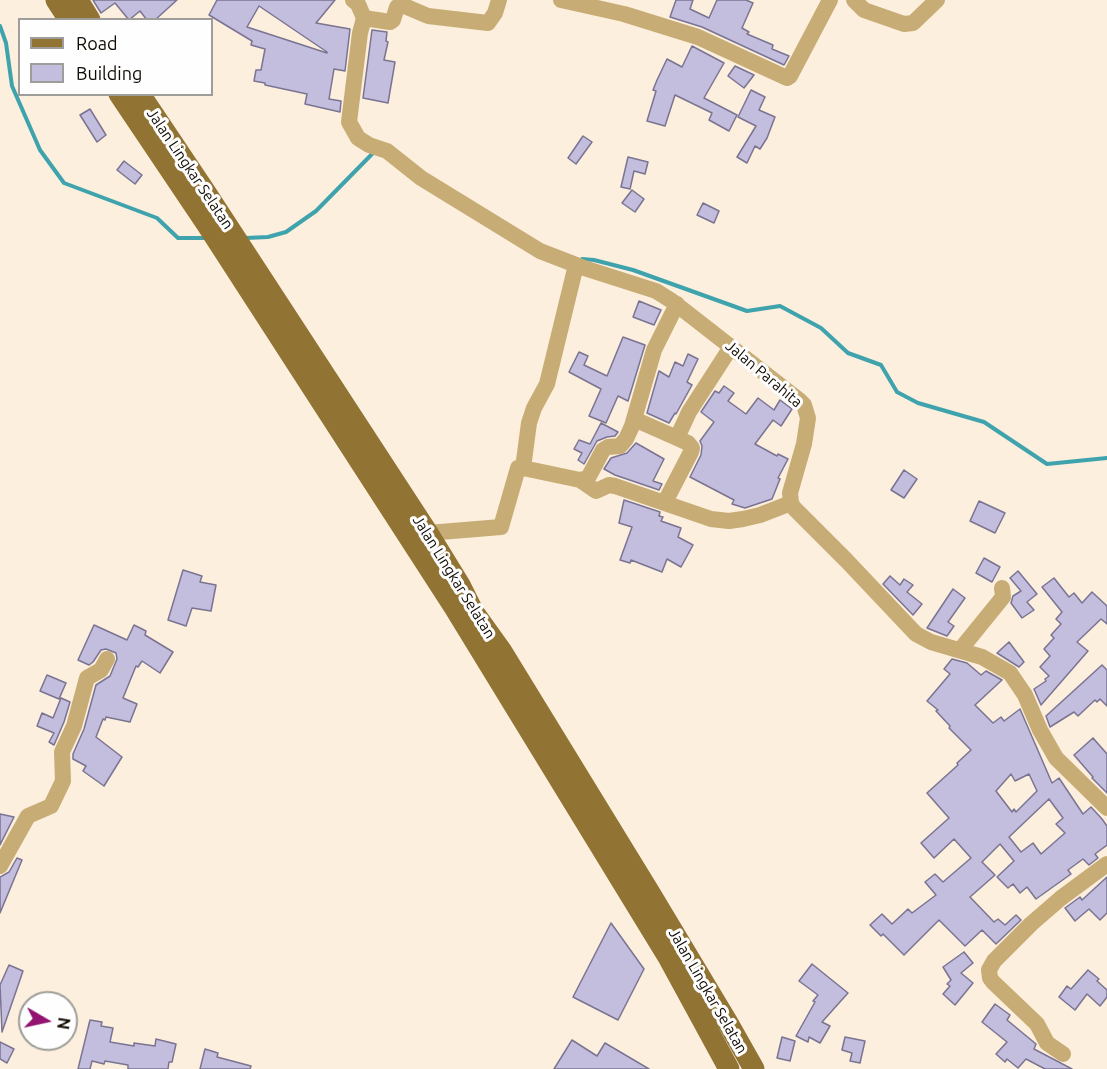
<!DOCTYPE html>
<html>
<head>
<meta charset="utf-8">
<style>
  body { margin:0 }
  #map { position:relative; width:1107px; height:1069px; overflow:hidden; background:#fcefdd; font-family:Ubuntu,sans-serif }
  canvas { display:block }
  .legend { position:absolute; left:18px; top:18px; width:195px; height:78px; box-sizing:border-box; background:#fefefe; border:2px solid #9f9d9a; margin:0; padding:8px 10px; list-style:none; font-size:18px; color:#110b03 }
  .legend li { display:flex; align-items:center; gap:12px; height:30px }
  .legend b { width:30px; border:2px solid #9f9d9a }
  .north { position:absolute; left:18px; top:991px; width:60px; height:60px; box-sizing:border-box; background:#fefefe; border:2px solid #9f9d9a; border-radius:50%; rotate:99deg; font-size:16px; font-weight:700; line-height:24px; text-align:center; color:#110b03 }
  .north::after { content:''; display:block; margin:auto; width:21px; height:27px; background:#921470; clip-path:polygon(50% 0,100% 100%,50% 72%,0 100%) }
</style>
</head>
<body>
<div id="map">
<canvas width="1107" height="1069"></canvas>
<ul class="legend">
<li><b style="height:8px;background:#917434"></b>Road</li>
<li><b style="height:16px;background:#c3bdde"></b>Building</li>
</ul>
<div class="north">N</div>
</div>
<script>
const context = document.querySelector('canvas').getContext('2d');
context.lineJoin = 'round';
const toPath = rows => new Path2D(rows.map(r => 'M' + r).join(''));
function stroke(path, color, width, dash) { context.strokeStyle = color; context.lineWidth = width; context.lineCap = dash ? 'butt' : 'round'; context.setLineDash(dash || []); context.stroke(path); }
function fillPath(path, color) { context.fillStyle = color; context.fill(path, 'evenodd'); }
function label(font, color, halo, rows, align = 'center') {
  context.font = font + ' Ubuntu,sans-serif'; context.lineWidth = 6; context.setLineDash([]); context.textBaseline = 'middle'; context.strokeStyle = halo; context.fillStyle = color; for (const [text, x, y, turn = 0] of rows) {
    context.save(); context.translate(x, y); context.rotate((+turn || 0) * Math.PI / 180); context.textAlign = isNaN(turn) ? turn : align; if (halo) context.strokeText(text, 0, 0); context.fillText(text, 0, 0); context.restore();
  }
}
stroke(toPath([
  [0,26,6,43,12,86,40,150,64,183,157,218,178,238,208,238],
  [246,238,268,237,286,232,316,211,374,152],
  [582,259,594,260,633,270,747,311,780,306,821,328,848,353,881,365,897,392,918,403,984,422,1047,464,1107,458]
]), '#3fa3ad', 4);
const building = toPath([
  [93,0,177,0,155,20,147,20,140,11,129,20,115,3,101,13,93,0],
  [217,0,335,0,316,23,350,29,345,71,334,69,329,99,341,101,340,112,305,104,307,94,265,85,265,83,254,81,256,70,261,70,265,49,251,45,252,41,209,15,217,0],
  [259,6,327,52,327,53,247,27,259,6],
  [676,0,693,0,690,9,709,18,717,0,746,0,753,3,742,28,749,32,747,34,773,45,772,49,789,56,784,65,702,27,670,17,676,0],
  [372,30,387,32,386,41,388,42,384,60,395,62,388,103,363,98,372,30],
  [692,46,724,63,704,98,737,115,729,131,709,120,712,113,675,95,665,126,647,121,656,91,653,90,657,80,667,59,682,67,692,46],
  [735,66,754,75,744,88,728,76,735,66],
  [751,90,765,97,759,110,775,117,767,138,760,149,755,146,747,163,737,157,756,126,738,117,751,90],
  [90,109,106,135,97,142,80,115,90,109],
  [583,136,592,142,576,164,568,158,583,136],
  [628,157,648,162,645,174,634,171,630,189,621,187,628,157],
  [124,161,142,175,135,184,117,170,124,161],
  [632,190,644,199,635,212,622,203,632,190],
  [703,203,719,211,714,223,697,215,703,203],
  [639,301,661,310,654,325,633,317,639,301],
  [623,337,645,345,628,401,618,396,606,423,589,416,601,389,569,372,579,352,588,356,584,365,607,376,623,337],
  [688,354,698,359,687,382,692,385,676,414,675,413,669,423,647,413,659,371,669,377,675,362,683,366,688,354],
  [724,386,734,393,728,401,746,414,758,398,774,410,780,400,792,409,781,426,773,420,755,444,777,456,778,454,788,459,778,478,780,479,772,499,745,508,732,504,734,500,690,477,701,455,702,446,700,441,714,422,701,412,715,391,719,393,724,386],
  [601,423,618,432,615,436,607,437,597,441,584,464,578,460,582,453,574,449,579,440,590,444,601,423],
  [636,443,664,459,653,481,662,484,659,490,615,475,604,469,611,458,627,453,636,443],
  [904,470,917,479,904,498,891,490,904,470],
  [624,500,660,512,659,516,663,517,661,521,681,528,678,537,693,545,681,567,667,559,662,572,631,560,630,563,620,560,632,527,619,523,624,500],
  [979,501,1005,513,995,533,970,521,979,501],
  [984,558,1000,567,992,582,976,573,984,558],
  [183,570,202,576,200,582,216,585,211,611,192,608,186,626,168,620,183,570],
  [1018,571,1037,594,1027,602,1034,610,1022,618,1011,603,1013,596,1021,591,1010,578,1018,571],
  [890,576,900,585,904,579,913,585,907,592,922,604,913,615,883,584,890,576],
  [1054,578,1069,597,1074,593,1082,603,1092,592,1107,606,1107,624,1101,619,1077,642,1088,651,1041,705,1034,689,1046,681,1045,679,1049,676,1040,667,1050,656,1044,649,1054,638,1051,635,1061,624,1056,619,1062,612,1042,587,1054,578],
  [953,589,965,598,948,622,954,626,947,636,927,628,953,589],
  [94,625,127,640,134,625,146,631,145,635,173,652,160,673,142,661,138,667,136,666,123,698,137,704,130,722,106,717,105,720,103,719,96,737,122,757,104,786,83,771,86,766,73,759,73,754,84,729,96,685,110,676,117,659,116,653,106,649,101,650,93,662,89,665,78,660,94,625],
  [1009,642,1024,662,1019,667,997,653,1009,642],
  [952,659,967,663,981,675,986,671,1002,680,975,705,993,723,1001,717,1004,721,1020,709,1052,783,1059,778,1083,814,1091,807,1102,819,1107,826,1107,845,1095,854,1098,858,1089,865,1083,859,1068,870,1071,874,1036,899,1027,887,1020,893,1013,884,1008,888,997,877,1014,861,1000,844,982,862,995,875,970,897,994,922,998,919,1005,925,1016,915,1021,920,996,944,982,930,965,946,939,920,904,955,883,934,881,936,870,925,882,914,892,924,908,909,912,913,936,895,925,882,935,874,943,882,971,858,954,839,934,858,921,843,949,818,927,793,958,765,957,763,971,750,949,728,950,726,936,711,938,710,927,701,950,674,944,669,952,659],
  [1011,774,1015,781,1029,774,1037,791,1016,812,1014,809,1012,812,996,791,1011,774],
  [1049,799,1063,818,1056,824,1065,833,1041,854,1033,843,1021,852,1009,837,1049,799],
  [1102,665,1107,670,1107,706,1100,699,1097,702,1095,700,1078,716,1074,712,1050,727,1046,716,1102,665],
  [47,675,66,683,59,699,40,691,47,675],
  [61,698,70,702,64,722,54,745,49,742,54,733,37,726,42,713,53,718,61,698],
  [1093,738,1107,754,1107,793,1092,778,1093,777,1074,755,1093,738],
  [0,814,14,817,0,845,0,814],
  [17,858,22,860,0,913,0,877,9,872,17,858],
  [1107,877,1107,913,1100,920,1089,909,1075,921,1065,908,1080,897,1082,900,1107,877],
  [611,923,644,969,618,1020,573,997,611,923],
  [964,952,973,963,961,973,973,983,955,1005,943,994,950,986,947,984,951,980,943,967,964,952],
  [812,964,848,993,822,1022,830,1026,820,1043,809,1037,808,1042,796,1036,815,1002,813,1001,818,995,799,981,812,964],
  [9,965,23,971,2,1032,0,985,9,965],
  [1088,970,1099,979,1097,981,1107,990,1107,997,1100,1006,1087,994,1075,1010,1059,997,1067,986,1071,989,1088,970],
  [995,1004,1010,1015,1007,1020,1036,1044,1034,1049,1072,1069,1045,1069,1026,1059,1018,1068,1007,1059,1005,1062,996,1054,1007,1042,982,1022,995,1004],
  [90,1020,102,1022,101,1026,113,1028,110,1042,134,1046,134,1043,155,1046,156,1039,176,1044,172,1062,169,1062,168,1069,128,1069,128,1065,105,1061,104,1064,92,1061,90,1069,78,1069,90,1020],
  [782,1037,795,1041,790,1061,777,1058,782,1037],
  [845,1037,865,1041,860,1063,850,1061,852,1053,842,1050,845,1037],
  [572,1040,597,1056,605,1043,649,1069,554,1069,572,1040],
  [0,1042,14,1049,7,1063,0,1059,0,1042],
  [205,1049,218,1053,217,1057,251,1066,250,1069,200,1069,205,1049]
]);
fillPath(building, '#c3bdde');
stroke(building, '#7a7492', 1.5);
stroke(toPath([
  [353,0,358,4,364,18,360,33,349,122,358,138,369,145,387,151,421,178,540,251,584,268,656,291,672,301,799,400,804,405,808,418,804,444,790,493,791,503,794,508,846,560,916,634,931,642,982,657,1010,673,1025,695,1040,730,1056,758,1107,808],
  [561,0,624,14,698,37,787,78,790,76,830,0],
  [854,0,864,10,904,24,913,23,937,0],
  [364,18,390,22,393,20,397,7,402,5,428,16,488,23,495,13,499,0],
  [634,419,677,438],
  [523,468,529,423,534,408,547,384,576,265],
  [580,480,596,491,609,485,615,486,711,519,729,521,743,519,760,515,791,503],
  [665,502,691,452,692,448,688,443,677,438,689,412,731,347],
  [428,533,501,527,518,468,523,468,580,480,588,478,603,450,608,447,620,446,626,439,632,426,654,350,677,304],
  [960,650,1003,597,1002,588],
  [0,866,28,816,51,806,63,781,62,752,74,726,87,678,101,670,107,659],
  [1063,1054,1047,1043,1037,1024,993,982,990,978,989,970,994,961,1031,924,1061,898,1107,864]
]), '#c7ac75', 16);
stroke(toPath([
  [56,0,69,20],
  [78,0,90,20],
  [119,94,207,225,454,607,668,957,729,1069],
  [140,94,205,191,428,533,460,585,473,611,501,650,650,893,728,1023,754,1069]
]), '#917434', 21);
label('15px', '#110b03', '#fefefe', [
  ["Jalan Lingkar Selatan",190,169,56],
  ["Jalan Parahita",764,374,40],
  ["Jalan Lingkar Selatan",454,577,58],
  ["Jalan Lingkar Selatan",708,991,60]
]);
</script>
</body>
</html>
